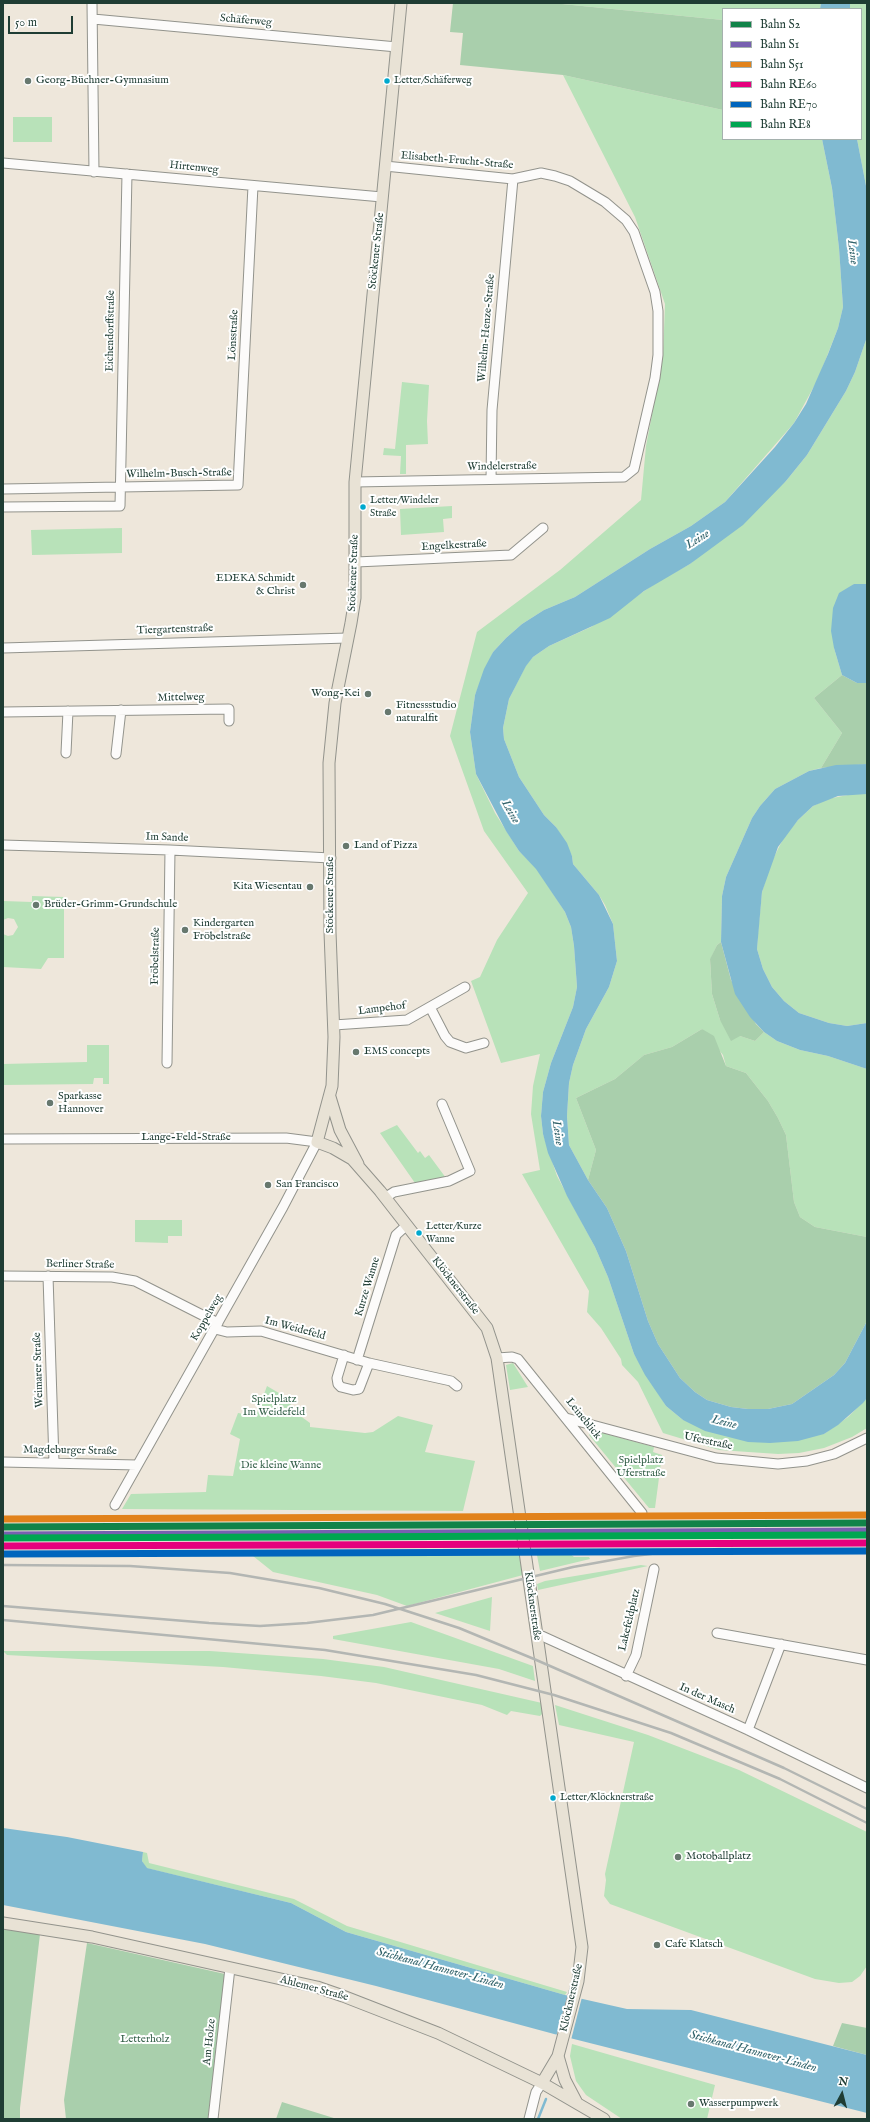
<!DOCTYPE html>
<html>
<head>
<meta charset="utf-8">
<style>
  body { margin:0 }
  #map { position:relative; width:870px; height:2122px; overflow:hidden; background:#eee7db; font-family:"IM FELL English",serif }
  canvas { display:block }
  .frame { position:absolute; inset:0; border:4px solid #1f3d34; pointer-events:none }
  .legend { position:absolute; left:722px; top:8px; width:140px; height:132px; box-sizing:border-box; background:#fff; border:1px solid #a5b1ae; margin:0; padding:5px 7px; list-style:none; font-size:12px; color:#1f3d34 }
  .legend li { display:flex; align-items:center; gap:8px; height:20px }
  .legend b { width:20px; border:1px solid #a5b1ae }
  .north { position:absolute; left:822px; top:2074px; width:40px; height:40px; -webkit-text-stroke:3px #fff; paint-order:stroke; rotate:7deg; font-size:11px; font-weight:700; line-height:16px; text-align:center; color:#1f3d34 }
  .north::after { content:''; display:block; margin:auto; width:14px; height:18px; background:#1f3d34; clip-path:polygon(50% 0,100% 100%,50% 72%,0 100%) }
  .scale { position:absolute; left:8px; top:16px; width:65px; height:18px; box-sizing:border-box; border:2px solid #1f3d34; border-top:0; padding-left:5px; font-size:12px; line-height:14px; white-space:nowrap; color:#1f3d34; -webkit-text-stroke:3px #fff; paint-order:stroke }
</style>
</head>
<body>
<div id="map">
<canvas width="870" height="2122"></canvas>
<div class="frame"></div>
<ul class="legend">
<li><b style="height:5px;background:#118349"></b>Bahn S2</li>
<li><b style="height:5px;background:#7760b0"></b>Bahn S1</li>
<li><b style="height:5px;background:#e1821b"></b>Bahn S51</li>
<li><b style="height:5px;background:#e5007d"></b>Bahn RE60</li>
<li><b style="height:5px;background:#0065bd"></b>Bahn RE70</li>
<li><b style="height:5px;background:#00a651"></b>Bahn RE8</li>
</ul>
<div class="north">N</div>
<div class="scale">50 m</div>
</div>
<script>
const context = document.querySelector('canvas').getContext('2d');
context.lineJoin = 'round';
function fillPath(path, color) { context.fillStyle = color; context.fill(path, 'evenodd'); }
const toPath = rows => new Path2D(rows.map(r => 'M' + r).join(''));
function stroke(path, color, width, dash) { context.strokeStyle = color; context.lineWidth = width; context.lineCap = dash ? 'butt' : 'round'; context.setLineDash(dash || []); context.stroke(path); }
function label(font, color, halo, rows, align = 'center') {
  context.font = font + ' "IM FELL English",serif'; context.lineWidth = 4; context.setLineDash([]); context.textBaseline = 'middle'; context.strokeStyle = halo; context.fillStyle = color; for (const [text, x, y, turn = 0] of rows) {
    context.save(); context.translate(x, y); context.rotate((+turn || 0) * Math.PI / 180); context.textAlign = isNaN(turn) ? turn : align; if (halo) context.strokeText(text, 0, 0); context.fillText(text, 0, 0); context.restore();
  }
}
fillPath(toPath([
  [552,3,821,3,820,9,723,9,723,20],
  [850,3,867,3,867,191,857,139,861,139,861,9,850,9],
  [563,75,723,110,723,139,822,139,832,188,839,248,843,307,838,328,818,379,794,423,725,502,691,526,650,549,575,597,544,610,522,624,506,638,493,652,475,695,470,732,476,774,495,813,519,851,537,869,565,912,571,927,574,946,577,987,573,1007,551,1063,543,1092,541,1116,543,1134,557,1176,595,1247,608,1277,634,1354,666,1406,683,1420,824,1434,848,1417,867,1398,867,1428,852,1437,824,1448,799,1453,778,1454,719,1450,663,1433,638,1382,622,1365,621,1359,601,1328,587,1312,589,1291,522,1174,540,1170,531,1114,533,1086,540,1054,501,1063,471,981,480,977,497,940,528,893,484,831,450,736,477,632,560,570,641,500,646,446,663,357,665,304,635,217],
  [13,117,52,117,52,142,13,142],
  [867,337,867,584,854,584,834,648,842,675,814,698,842,733,821,768,809,771,775,789,760,806,752,818,726,877,722,896,721,942,717,945,710,960,712,994,720,1020,740,1036,755,1041,764,1032,777,1041,800,1050,828,1056,867,1069,867,1237,815,1227,800,1217,794,1202,786,1135,778,1118,768,1101,746,1073,726,1066,723,1055,702,1029,672,1047,644,1055,615,1079,576,1098,596,1150,588,1180,569,1145,567,1116,569,1083,573,1065,586,1029,609,987,617,961,613,924,605,905,599,895,573,864,572,856,556,827,544,815,519,777,504,739,503,728,509,699,526,665,533,657,549,646,591,627,659,581,690,564,786,481,807,455,846,391,855,372],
  [402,382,429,385,427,421,428,444,406,445,406,474,400,474,401,456,383,455,384,448,395,449],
  [452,506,452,518,443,519,444,532,401,535,400,509],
  [122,528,122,553,32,555,31,530],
  [853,794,867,794,867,1023,847,1026,829,1023,799,1013,784,1001,772,987,763,969,757,949,758,933,762,892,770,865,784,837,798,820,813,806,827,799],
  [32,896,64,897,64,958,48,958,41,969,3,967,3,934,8,936,13,935,18,927,14,919,8,918,3,920,3,901,32,902],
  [87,1045,109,1045,109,1084,103,1084,103,1078,94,1078,93,1084,3,1085,3,1064,87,1062],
  [397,1125,418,1153,420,1151,425,1158,429,1155,446,1178,415,1183,380,1133],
  [135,1220,182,1220,182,1236,168,1236,168,1243,135,1242],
  [513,1363,528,1387,510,1390,506,1365],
  [267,1386,284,1396,299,1415,310,1423,310,1427,365,1433,373,1432,398,1416,433,1425,425,1452,475,1461,463,1511,122,1509,131,1494,206,1492,208,1475,233,1476,240,1439,230,1434,238,1413,256,1416],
  [592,1430,654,1447,653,1452,662,1455,655,1508,649,1508,589,1435],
  [518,1550,523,1575,407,1606,377,1595,273,1572,248,1552],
  [536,1550,552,1554,568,1552,574,1557,589,1557,590,1559,540,1571],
  [641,1565,648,1566,538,1590,537,1584,545,1581],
  [492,1597,490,1631,435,1613],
  [411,1622,533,1666,535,1681,499,1669,333,1639,333,1636],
  [3,1651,210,1651,323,1659,384,1667,542,1703,543,1713,540,1716,511,1711,507,1715,482,1705,376,1683,321,1676,223,1667,7,1655],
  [555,1705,648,1735,739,1770,867,1832,867,1966,860,1976,852,1982,839,1983,815,1979,610,1904,604,1896,606,1880,605,1874,634,1742,559,1725],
  [143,1852,147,1853,149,1863,294,1899,347,1926,567,1992,565,1995,346,1932,291,1903,146,1868,142,1861],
  [572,2044,715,2085,707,2119,622,2119,586,2095,576,2081,570,2056]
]), '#b8e2b9');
fillPath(toPath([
  [453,3,552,3,723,20,723,110,563,75,460,65,463,33,450,32],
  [842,675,857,683,867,683,867,764,821,768,842,733,814,698],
  [721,942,731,980,756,1024,764,1032,755,1041,740,1036,731,1041,720,1020,712,994,710,959,717,945],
  [702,1029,714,1036,726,1066,746,1073,768,1101,778,1118,786,1135,794,1202,800,1217,815,1227,867,1237,867,1321,845,1363,834,1375,792,1404,768,1409,748,1409,731,1407,707,1400,695,1392,680,1378,658,1344,648,1321,626,1251,607,1208,588,1180,596,1150,576,1098,615,1079,644,1055,672,1047],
  [3,1929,40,1934,20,2108,20,2119,3,2119],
  [87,1943,225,1974,208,2119,66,2119,64,2100],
  [842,2023,867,2028,867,2055,833,2046],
  [282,2102,337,2119,276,2119]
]), '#a9cfac');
fillPath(toPath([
  [821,3,850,3,850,9,820,9],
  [822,139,857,139,867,191,867,337,855,372,846,391,807,455,786,481,743,525,690,564,644,591,610,618,549,646,533,657,526,666,509,699,503,728,504,739,519,777,544,815,556,827,567,843,572,856,573,864,599,895,613,924,617,961,609,987,586,1029,573,1065,569,1083,567,1116,569,1145,588,1180,607,1208,626,1251,648,1321,658,1344,680,1378,695,1392,707,1400,731,1407,748,1409,768,1409,792,1404,834,1375,845,1363,867,1321,867,1398,863,1403,838,1425,824,1434,798,1441,770,1443,748,1442,705,1431,683,1420,666,1406,645,1375,634,1354,608,1277,595,1247,567,1196,548,1153,543,1134,541,1116,543,1092,551,1063,573,1007,577,987,574,946,571,927,565,912,536,869,519,851,506,831,476,774,470,732,475,695,484,669,493,652,506,638,522,624,544,610,575,597,650,549,691,526,725,502,775,447,794,423,806,404,828,354,838,328,843,307,839,248,832,188],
  [854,584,867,584,867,683,857,683,842,675,834,648,831,631,833,608,839,593],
  [867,764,867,794,838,796,813,806,798,820,778,847,762,892,757,949,763,969,772,987,784,1001,799,1013,829,1023,847,1026,867,1023,867,1069,828,1056,800,1050,777,1041,764,1032,750,1017,735,994,721,942,722,896,726,877,752,818,760,806,775,789,809,771,836,765],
  [3,1828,67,1837,143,1852,142,1861,147,1868,291,1903,346,1932,565,1995,627,2009,691,2010,867,2055,867,2113,554,2034,376,1986,205,1944,3,1905]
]), '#80bad1');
fillPath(toPath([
  [568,1994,582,1997,571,2040,556,2037]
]), '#eee7db');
stroke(toPath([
  [538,2119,546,2099]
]), '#80bad1', 2.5);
const minor = toPath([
  [92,3,94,172],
  [93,19,397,47],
  [3,163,382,197],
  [491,479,492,410,513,179],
  [355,482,624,477,634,469,655,378,658,355,658,311,655,292,634,232,626,220,605,202,570,181,555,176,541,173,513,179,385,166],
  [3,489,238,485,253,186],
  [3,507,120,506,127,174],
  [356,562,511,555,543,528],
  [3,648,348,638],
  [3,712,229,709,229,721],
  [66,753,68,711],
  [116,754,121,710],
  [3,845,170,850,331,858],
  [430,1007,445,1036,450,1042,466,1048,484,1043],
  [334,1025,407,1020,465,987],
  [167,1063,170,850],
  [3,1139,286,1138,317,1142,283,1207,115,1505],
  [386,1197,394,1192,449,1181,470,1171,442,1104],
  [3,1276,112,1277,135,1281,218,1323],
  [48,1276,54,1462],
  [215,1329,227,1332,261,1331,369,1363,451,1381,457,1386],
  [344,1355,337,1378,338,1384,341,1387,353,1390,359,1389,369,1363],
  [497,1358,512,1357,518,1359,642,1513],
  [357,1360,396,1235,407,1225],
  [566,1418,716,1458,778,1464,807,1461,834,1454,867,1438],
  [3,1462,137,1465],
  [717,1633,867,1660],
  [537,1636,542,1636,748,1730,867,1788],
  [626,1676,636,1655,654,1569],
  [748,1730,781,1644],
  [213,2119,230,1968],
  [529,2119,536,2092,542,2083]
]);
const major = toPath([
  [401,3,355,482,355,598,351,623,335,703,329,763,330,932,334,1037,332,1086,317,1142,333,1148,352,1159,380,1191,487,1328,497,1358,582,1947,578,1981,558,2056,542,2083],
  [330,1097,340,1130,358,1164],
  [3,1923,92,1937,317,1987,343,1996,438,2033,542,2083,604,2119],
  [558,2056,565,2080,577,2103]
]);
stroke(minor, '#92938c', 11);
stroke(major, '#92938c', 13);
stroke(minor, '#fcfbfa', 9);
stroke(major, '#e8e2d5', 11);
stroke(toPath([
  [3,1565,130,1566,230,1573,319,1588,385,1604,459,1628,534,1659,784,1768,867,1809],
  [3,1606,209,1623,260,1626,307,1623,373,1615,573,1567,634,1556,667,1552,719,1549,867,1549],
  [3,1620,325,1650,476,1675,554,1695,671,1733,780,1779,867,1823]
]), '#b3b6b3', 2.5);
stroke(toPath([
  [3,1527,867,1523]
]), '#118349', 7);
stroke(toPath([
  [3,1535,867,1531]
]), '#7760b0', 7);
stroke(toPath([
  [3,1519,867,1515]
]), '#e1821b', 7);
stroke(toPath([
  [3,1546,867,1543]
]), '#e5007d', 7);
stroke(toPath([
  [3,1554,867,1551]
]), '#0065bd', 7);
stroke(toPath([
  [3,1538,867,1535]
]), '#00a651', 7);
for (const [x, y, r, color] of [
  [28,81,4,"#67786e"],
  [387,81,3.5,"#00a9ce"],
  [363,507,3.5,"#00a9ce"],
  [303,585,4,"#67786e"],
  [368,694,4,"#67786e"],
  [388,712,4,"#67786e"],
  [346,846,4,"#67786e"],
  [310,887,4,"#67786e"],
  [36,905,4,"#67786e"],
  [185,930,4,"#67786e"],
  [356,1052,4,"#67786e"],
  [50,1103,4,"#67786e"],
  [268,1185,4,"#67786e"],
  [419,1233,3.5,"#00a9ce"],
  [553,1798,3.5,"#00a9ce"],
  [678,1857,4,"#67786e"],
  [657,1945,4,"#67786e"],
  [691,2104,4,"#67786e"]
]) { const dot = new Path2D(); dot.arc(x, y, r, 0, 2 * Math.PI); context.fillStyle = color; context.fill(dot); stroke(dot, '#fff', 1.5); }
label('10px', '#1f3d34', '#fff', [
  ["Letter/Schäferweg",394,81],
  ["Letter/Windeler",370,501],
  ["Straße",370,514],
  ["Letter/Kurze",426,1227],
  ["Wanne",426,1240],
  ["Letter/Klöcknerstraße",560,1798]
], 'left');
label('11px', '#1f3d34', '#fff', [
  ["Schäferweg",246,21,5],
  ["Elisabeth-Frucht-Straße",457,161,5],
  ["Hirtenweg",194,168,6],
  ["Stöckener Straße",377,251,-84],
  ["Wilhelm-Henze-Straße",487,328,-85],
  ["Eichendorffstraße",111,331,-89],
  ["Lönsstraße",234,335,-87],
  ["Windelerstraße",502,467,-1],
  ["Wilhelm-Busch-Straße",179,474,-1],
  ["Engelkestraße",454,546,-3],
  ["Stöckener Straße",354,573,-88],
  ["Tiergartenstraße",175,630,-2],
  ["Mittelweg",181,698,-1],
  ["Im Sande",167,838,2],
  ["Stöckener Straße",331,895,-90],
  ["Fröbelstraße",156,956,-89],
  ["Lampehof",382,1009,-7],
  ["Lange-Feld-Straße",186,1138],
  ["Berliner Straße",80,1265,1],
  ["Klöcknerstraße",455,1286,52],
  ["Kurze Wanne",368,1287,-73],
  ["Koppelweg",207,1318,-60],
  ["Im Weidefeld",295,1329,15],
  ["Weimarer Straße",39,1370,-92],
  ["Leineblick",583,1419,51],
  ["Uferstraße",708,1442,12],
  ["Magdeburger Straße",70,1451,1],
  ["Klöcknerstraße",532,1606,82],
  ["Lakefeldplatz",630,1620,-77],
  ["In der Masch",707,1699,24],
  ["Ahlemer Straße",314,1989,15],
  ["Klöcknerstraße",572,1998,-77],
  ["Am Holze",210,2042,-84]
]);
label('11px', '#1f3d34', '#fff', [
  ["Georg-Büchner-Gymnasium",36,81],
  ["EDEKA Schmidt",295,579,"right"],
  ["& Christ",295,592,"right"],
  ["Wong-Kei",360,694,"right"],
  ["Fitnessstudio",396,706],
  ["naturalfit",396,719],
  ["Land of Pizza",354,846],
  ["Kita Wiesentau",302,887,"right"],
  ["Brüder-Grimm-Grundschule",44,905],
  ["Kindergarten",193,924],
  ["Fröbelstraße",193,937],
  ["EMS concepts",364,1052],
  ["Sparkasse",58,1097],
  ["Hannover",58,1110],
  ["San Francisco",276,1185],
  ["Motoballplatz",686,1857],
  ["Cafe Klatsch",665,1945],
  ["Wasserpumpwerk",699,2104]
], 'left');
label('11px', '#3a654e', '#fff', [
  ["Spielplatz",274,1400],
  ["Im Weidefeld",274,1413],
  ["Spielplatz",641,1461],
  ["Uferstraße",641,1474],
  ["Die kleine Wanne",281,1466],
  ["Letterholz",145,2040]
]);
label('italic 12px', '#30626a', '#fff', [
  ["Leine",852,252,83],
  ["Leine",698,540,-32],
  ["Leine",510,812,60],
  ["Leine",557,1133,82],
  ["Leine",724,1423,14],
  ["Stichkanal Hannover-Linden",440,1969,15],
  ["Stichkanal Hannover-Linden",753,2052,15]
]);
</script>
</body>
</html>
